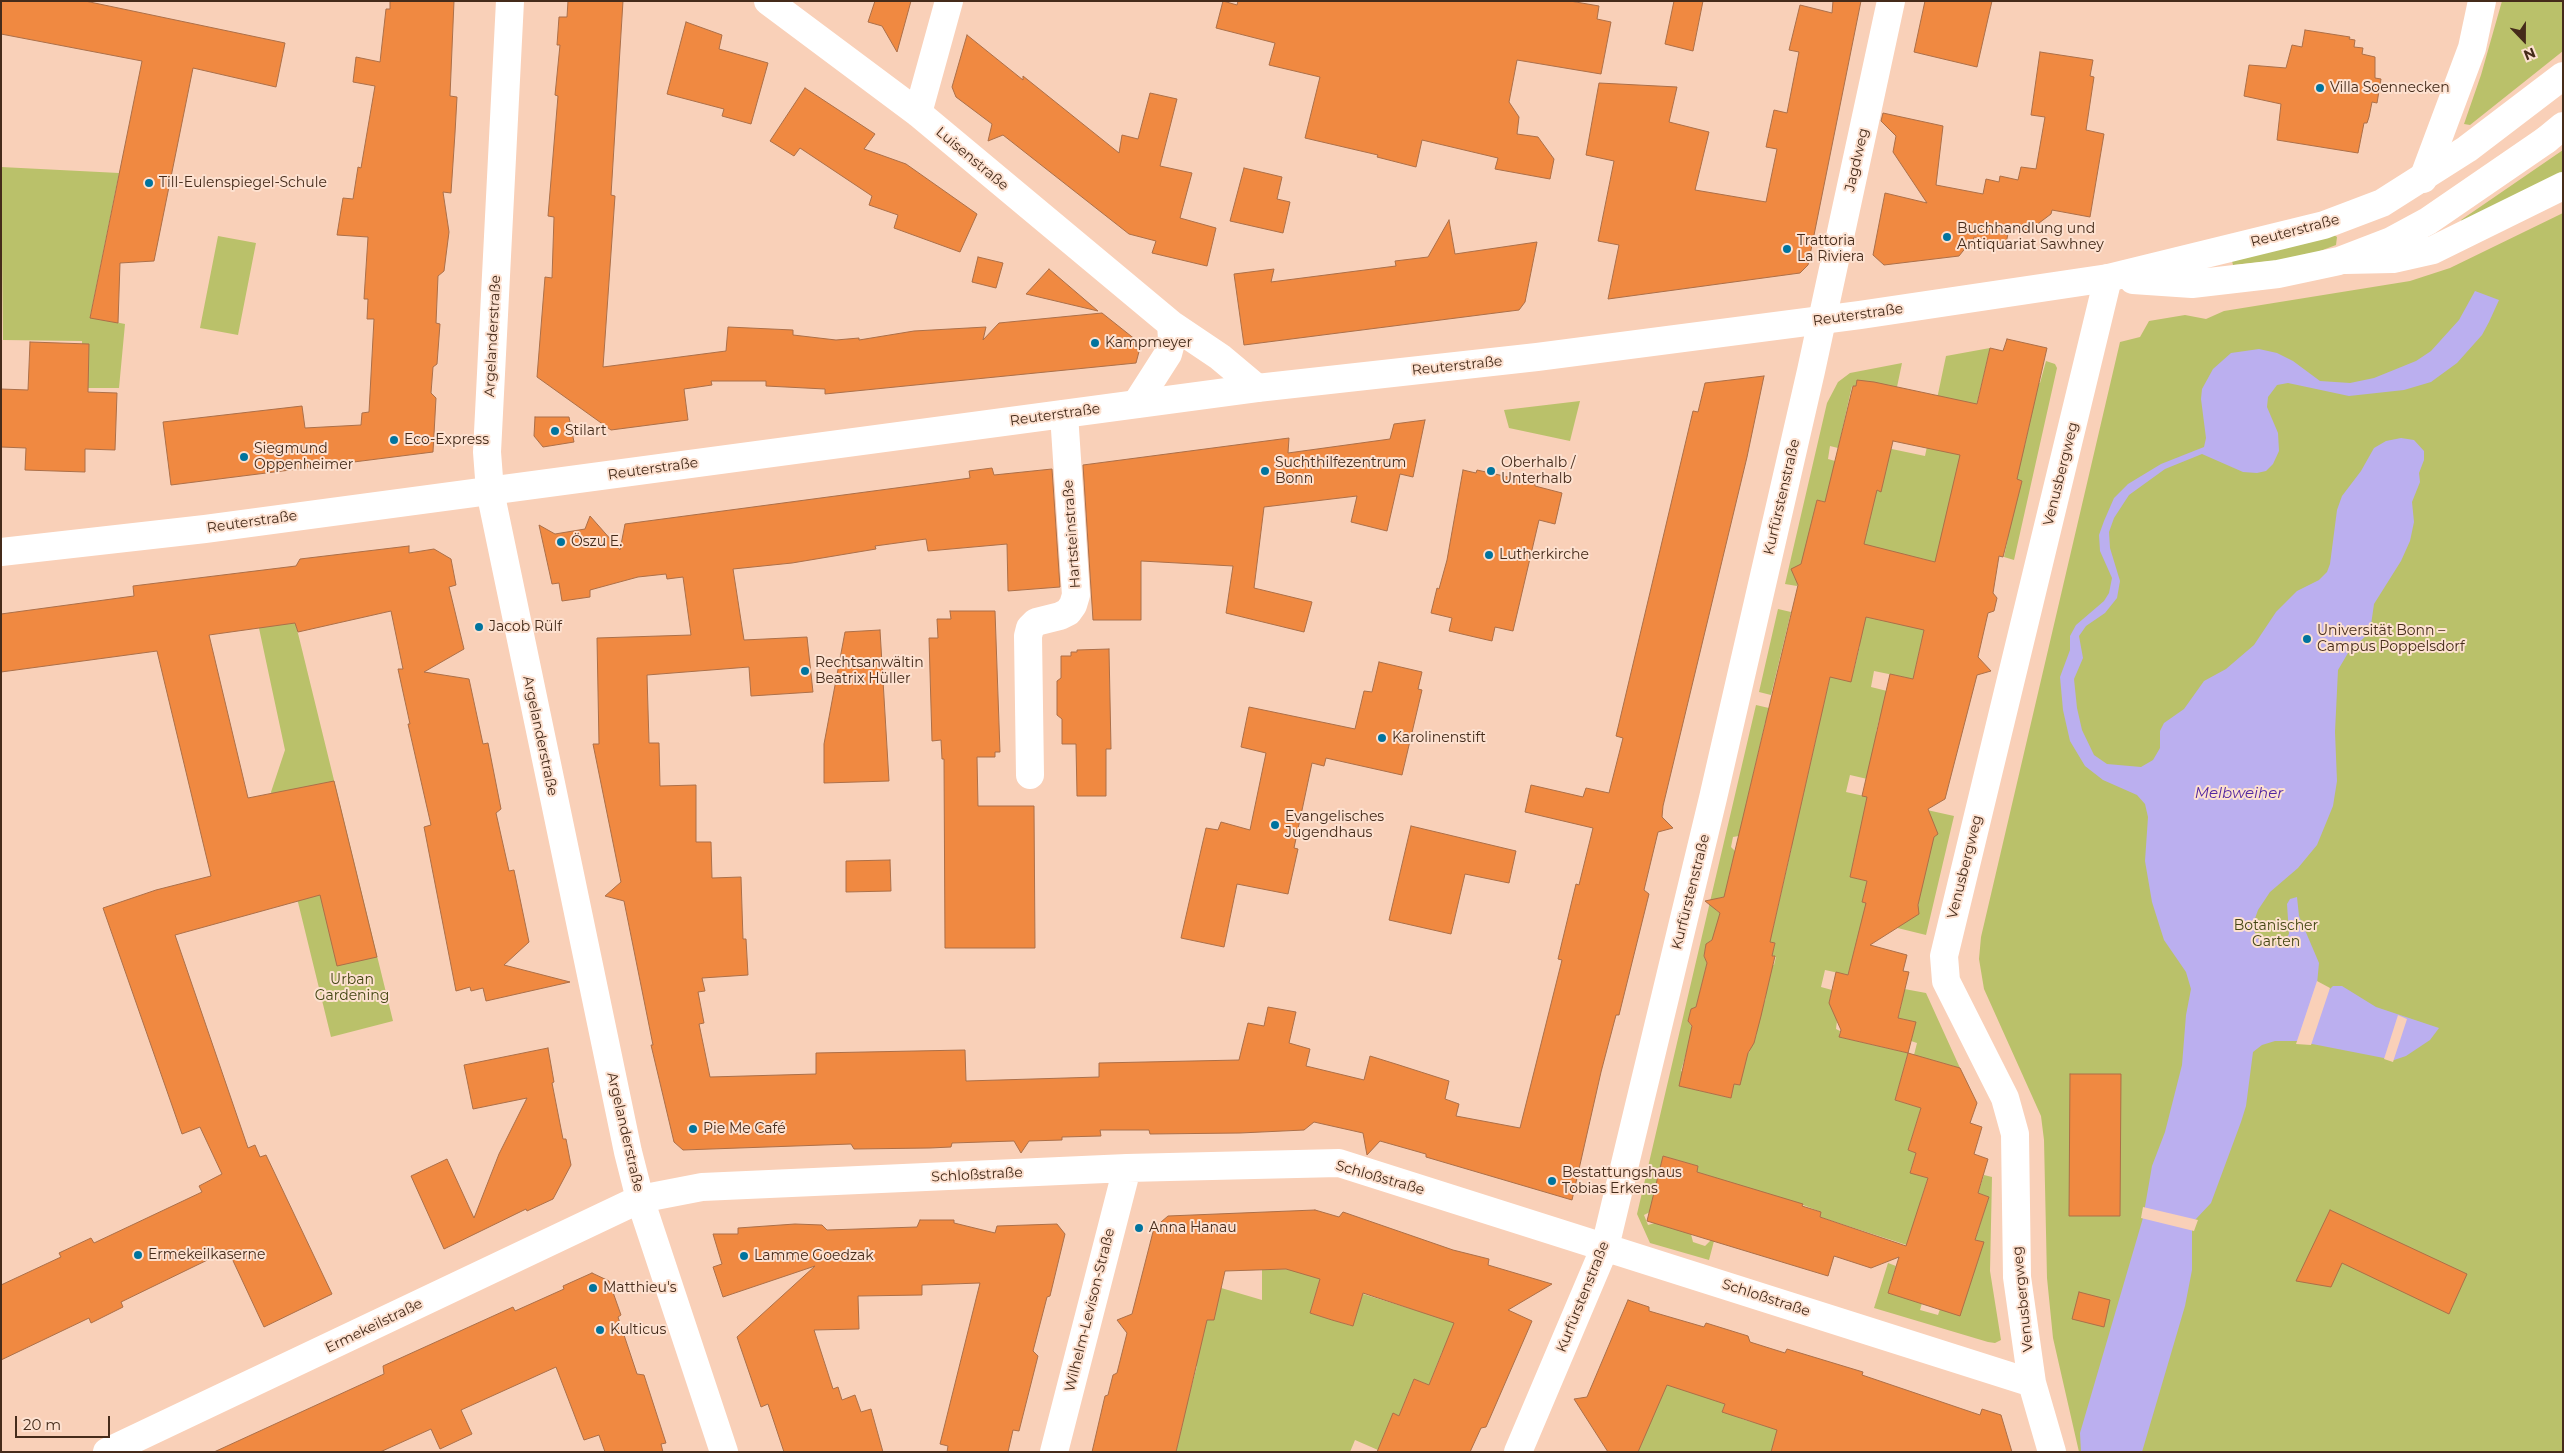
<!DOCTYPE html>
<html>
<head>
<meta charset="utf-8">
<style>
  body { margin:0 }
  #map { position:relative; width:2564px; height:1453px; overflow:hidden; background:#f9d0b8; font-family:Montserrat,sans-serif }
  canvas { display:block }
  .frame { position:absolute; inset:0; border:2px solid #452b1a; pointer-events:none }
  .north { position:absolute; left:2499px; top:15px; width:50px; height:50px; -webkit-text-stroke:4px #fde1d0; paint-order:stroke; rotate:158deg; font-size:14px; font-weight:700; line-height:20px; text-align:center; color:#452b1a }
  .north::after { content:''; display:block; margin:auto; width:18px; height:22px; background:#452b1a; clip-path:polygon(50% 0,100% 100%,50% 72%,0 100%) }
  .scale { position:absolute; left:15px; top:1416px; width:95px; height:22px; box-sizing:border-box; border:2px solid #452b1a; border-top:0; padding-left:6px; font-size:15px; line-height:18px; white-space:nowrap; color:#452b1a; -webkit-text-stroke:4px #fde1d0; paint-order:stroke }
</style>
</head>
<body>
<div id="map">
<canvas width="2564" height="1453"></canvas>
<div class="frame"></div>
<div class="north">N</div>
<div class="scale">20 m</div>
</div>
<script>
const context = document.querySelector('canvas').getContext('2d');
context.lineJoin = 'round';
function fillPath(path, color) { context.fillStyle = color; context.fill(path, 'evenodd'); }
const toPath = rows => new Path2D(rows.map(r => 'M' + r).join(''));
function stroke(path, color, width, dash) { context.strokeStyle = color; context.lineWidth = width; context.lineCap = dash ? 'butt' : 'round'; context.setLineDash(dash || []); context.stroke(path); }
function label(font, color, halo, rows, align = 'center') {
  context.font = font + ' Montserrat,sans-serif'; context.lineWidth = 4; context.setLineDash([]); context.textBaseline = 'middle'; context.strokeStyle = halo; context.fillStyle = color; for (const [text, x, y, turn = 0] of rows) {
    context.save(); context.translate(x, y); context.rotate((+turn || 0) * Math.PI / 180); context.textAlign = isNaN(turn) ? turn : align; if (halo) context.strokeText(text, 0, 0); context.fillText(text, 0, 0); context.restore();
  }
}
fillPath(toPath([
  [2502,1,2563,1,2563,51,2470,125,2464,124,2481,75],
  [2563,150,2563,173,2463,223,2461,220],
  [1,167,119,173,90,317,125,324,119,388,82,388,82,341,3,340],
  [2563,213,2563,1452,2079,1452,2053,1338,2047,1278,2044,1140,2041,1116,1984,989,1979,959,1981,937,2120,342,2140,337,2149,321,2185,315,2206,319,2224,311,2410,281,2450,268],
  [2334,235,2337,237,2336,245,2312,254,2291,259,2233,265,2232,261],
  [218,236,256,243,238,335,200,328],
  [1990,348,1970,432,2025,445,2038,383,2040,383,2046,361,2055,364,2057,368,2014,560,2004,557,2008,538,2004,537,2022,481,1999,475,1935,562,1902,554,1936,578,1913,679,1874,671,1871,687,1899,694,1879,720,1876,733,1894,737,1876,781,1850,775,1846,792,1954,816,1926,935,1865,920,1858,936,1848,975,1825,970,1821,987,1832,990,1829,1002,1839,1004,1836,1029,1840,1031,1839,1037,1908,1053,1895,1100,1921,1108,1908,1150,1916,1153,1910,1172,1928,1178,1920,1202,1929,1205,1916,1248,1820,1217,1821,1212,1803,1205,1697,1172,1698,1166,1663,1156,1650,1212,1644,1215,1648,1225,1655,1223,1691,1234,1693,1242,1705,1246,1711,1240,1714,1241,1709,1260,1650,1243,1637,1214,1756,705,1803,716,1823,707,1833,665,1854,670,1860,645,1839,640,1862,616,1886,621,1888,613,1861,556,1871,513,1817,500,1797,586,1785,584,1827,403,1838,382,1850,373,1902,363,1897,387,1857,381,1856,386,1852,386,1838,448,1830,446,1828,459,1835,461,1864,488,1881,491,1887,448,1925,456,1946,356],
  [1765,723,1817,735,1798,817,1746,805],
  [1740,833,1792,846,1773,929,1719,917,1720,913,1716,910,1719,898,1725,897,1735,851,1731,847,1733,837,1739,836],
  [1936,835,1933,838,1920,891,1917,915,1862,902,1867,881,1850,877,1859,836],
  [1716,929,1775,943,1772,956,1776,957,1774,965,1764,963,1764,993,1766,994,1765,1001,1747,1031,1757,1033,1754,1042,1752,1043,1749,1053,1742,1051,1740,1085,1734,1084,1731,1098,1680,1086,1683,1072,1681,1071,1693,1029,1688,1021,1691,1009,1696,1007,1707,963,1704,956,1706,945,1714,938],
  [1580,401,1570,441,1509,428,1504,410],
  [282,568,393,1021,331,1037,271,792,285,750,247,572],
  [1778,609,1791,612,1771,695,1759,692],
  [1899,988,1926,993,1960,1068,1914,1055,1917,1043,1911,1041,1915,1022,1898,1018,1902,1002,1896,1000],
  [1984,1175,1992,1177,1990,1271,2001,1340,1995,1343,1988,1342,1874,1308,1888,1263,1896,1266,1888,1293,1922,1303,1920,1310,1938,1315,1940,1309,1976,1266,1983,1242,1975,1240,1989,1197,1978,1193],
  [1294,1269,1320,1279,1310,1313,1352,1326,1363,1294,1447,1320,1451,1308,1473,1364,1442,1352,1429,1385,1414,1379,1399,1416,1393,1414,1378,1450,1355,1440,1350,1452,1176,1452,1183,1422,1172,1419,1189,1396,1197,1366,1173,1360,1207,1320,1213,1320,1215,1315,1194,1280,1262,1300,1262,1270],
  [1640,1373,1725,1404,1722,1411,1745,1420,1778,1429,1771,1452,1638,1452]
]), '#bac16a');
fillPath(toPath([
  [2475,291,2499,300,2489,322,2482,335,2457,363,2431,382,2404,390,2349,396,2288,383,2277,385,2268,397,2267,407,2278,433,2279,451,2273,464,2266,471,2257,473,2243,472,2202,454,2165,469,2129,495,2114,518,2109,532,2110,548,2120,581,2117,598,2105,613,2086,626,2079,636,2083,658,2074,679,2077,708,2082,730,2094,755,2107,764,2141,767,2153,760,2160,748,2160,731,2164,723,2184,709,2204,681,2226,669,2254,645,2276,612,2297,591,2319,580,2327,572,2330,564,2337,510,2342,496,2361,471,2374,448,2386,441,2401,438,2414,440,2424,451,2424,460,2419,473,2420,482,2412,502,2414,522,2410,541,2401,561,2374,604,2370,632,2348,653,2338,670,2335,732,2337,781,2333,806,2317,845,2298,868,2270,892,2258,910,2252,927,2259,940,2265,944,2272,947,2284,942,2289,934,2287,904,2290,899,2297,897,2299,916,2319,963,2317,984,2329,990,2333,986,2342,986,2376,1007,2439,1028,2430,1040,2406,1056,2394,1060,2297,1041,2275,1041,2262,1045,2253,1052,2246,1106,2241,1122,2211,1203,2195,1220,2192,1230,2192,1270,2185,1306,2142,1452,2081,1452,2080,1433,2143,1218,2152,1166,2165,1132,2182,1065,2186,1015,2191,989,2186,972,2164,940,2152,902,2145,861,2148,817,2145,804,2137,795,2103,780,2085,766,2070,741,2063,710,2060,677,2070,650,2070,636,2076,625,2104,601,2109,593,2112,578,2100,551,2099,535,2104,521,2114,498,2128,484,2161,464,2204,447,2206,438,2201,399,2202,389,2213,369,2231,353,2259,349,2277,353,2293,361,2320,381,2350,383,2374,378,2416,361,2431,351,2459,320]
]), '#bbafef');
fillPath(toPath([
  [2317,981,2330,988,2311,1045,2296,1044],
  [2398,1015,2407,1019,2393,1062,2384,1059],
  [2143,1207,2198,1220,2194,1231,2141,1218]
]), '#f9d0b8');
const building = toPath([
  [1,1,85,1,285,43,276,87,193,68,154,261,120,263,118,323,90,318,142,61,1,34,1,1],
  [390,1,454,1,450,96,457,97,455,133,451,193,443,192,449,232,444,271,438,276,436,323,440,324,437,364,433,367,431,393,436,398,433,452,171,485,163,422,302,406,305,428,361,425,362,413,369,412,374,319,367,319,368,299,364,299,368,237,337,235,343,198,353,199,358,167,361,168,375,86,353,82,356,57,380,62,386,9,390,9,390,1],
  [568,1,623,1,611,195,615,196,603,367,726,351,728,327,793,330,793,335,836,340,859,338,859,340,914,331,986,327,983,340,999,323,1102,313,1141,344,1136,363,825,394,825,389,766,386,766,381,711,381,712,385,684,389,688,420,611,430,537,377,545,277,552,278,554,217,548,216,558,96,555,95,560,45,557,45,559,17,567,17,568,1],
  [875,1,911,1,897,52,882,26,868,22,875,1],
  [1223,1,1237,5,1238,1,1570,1,1599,6,1597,19,1611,22,1601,74,1517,60,1509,102,1519,117,1517,134,1538,137,1554,159,1550,179,1495,169,1498,158,1422,140,1416,167,1377,157,1378,155,1305,138,1320,77,1269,65,1275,43,1216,28,1223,1],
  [1674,1,1703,1,1693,51,1665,44,1674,1],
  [1833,1,1861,1,1808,265,1800,273,1608,299,1619,245,1598,241,1614,161,1586,155,1599,83,1677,87,1669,122,1709,132,1695,190,1766,202,1777,149,1766,147,1774,110,1787,113,1799,52,1789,50,1800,5,1832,13,1833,1],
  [1925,1,1992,1,1977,67,1914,52,1925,1],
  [686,22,722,35,719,49,768,63,751,124,722,116,724,109,667,94,686,22],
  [2305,30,2350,37,2349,39,2355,40,2354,47,2363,48,2362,54,2375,57,2375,78,2381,79,2377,103,2372,102,2369,117,2367,123,2364,123,2358,153,2277,140,2281,104,2244,96,2249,65,2286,68,2292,45,2302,47,2305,30],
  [967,35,1023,80,1023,76,1119,153,1122,135,1138,139,1150,93,1177,99,1160,166,1192,173,1180,218,1216,228,1207,266,1152,253,1156,241,1129,234,1003,135,988,141,992,124,956,97,952,87,967,35],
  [2040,52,2093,60,2090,76,2094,77,2086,130,2104,134,2090,217,2052,210,2051,214,2027,232,2009,228,2006,244,1974,237,1972,246,1967,246,1959,256,1884,265,1873,255,1885,193,1927,203,1893,152,1896,136,1881,121,1883,113,1943,126,1936,185,1983,194,1986,179,1999,182,2000,176,2018,180,2021,167,2036,169,2045,117,2031,115,2040,52],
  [805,88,875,134,864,149,906,164,977,214,960,252,894,228,898,215,869,205,872,196,800,148,794,156,770,141,805,88],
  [1244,168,1282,177,1277,199,1290,202,1283,233,1230,221,1244,168],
  [1449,220,1455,254,1537,242,1525,302,1519,310,1244,345,1234,274,1274,269,1271,282,1396,266,1395,261,1428,257,1449,220],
  [978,257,1003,263,996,288,972,282,978,257],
  [1049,269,1098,311,1026,294,1049,269],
  [2007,339,2047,348,2017,479,2022,481,2003,557,1999,556,1993,593,1997,598,1994,611,1988,613,1978,657,1991,671,1977,675,1945,799,1928,809,1938,834,1934,837,1918,905,1919,914,1870,945,1907,955,1903,971,1909,972,1898,1018,1916,1022,1908,1053,1839,1037,1841,1030,1829,1003,1836,972,1848,975,1866,903,1862,902,1867,881,1850,877,1867,797,1862,796,1890,674,1913,679,1924,630,1866,617,1851,682,1830,677,1770,942,1775,943,1772,956,1775,956,1761,1016,1754,1043,1748,1053,1740,1085,1734,1084,1731,1098,1679,1086,1692,1026,1688,1021,1691,1009,1696,1007,1707,963,1704,956,1706,944,1712,940,1720,913,1705,901,1724,897,1798,585,1791,569,1801,564,1817,500,1825,502,1853,386,1856,386,1857,380,1874,382,1977,404,1990,348,2003,351,2007,339],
  [1893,441,1960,455,1935,562,1864,544,1877,490,1881,492,1893,441],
  [30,342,89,344,88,392,117,393,115,450,85,449,85,472,25,470,26,448,1,447,1,389,28,390,30,342],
  [1764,376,1747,457,1663,806,1662,817,1673,828,1658,832,1644,890,1649,894,1619,1015,1616,1015,1601,1072,1572,1200,1426,1157,1426,1154,1380,1141,1367,1155,1363,1133,1314,1122,1304,1130,1240,1133,1150,1134,1149,1130,1100,1130,1101,1136,1062,1137,1062,1140,1029,1141,1021,1153,1014,1141,952,1143,951,1147,930,1148,854,1149,851,1144,683,1150,674,1142,651,1045,653,1045,624,901,605,896,621,882,593,744,599,744,597,638,691,635,683,577,667,579,666,574,638,577,590,590,590,597,562,601,559,583,552,584,539,525,555,534,585,529,590,516,620,550,625,524,941,482,970,478,969,471,992,468,994,475,1052,469,1060,587,1008,591,1007,544,928,551,926,539,875,546,876,549,792,563,733,569,744,640,807,637,813,692,751,696,749,667,647,675,649,743,659,743,660,786,696,785,696,842,711,842,712,878,741,877,743,939,746,939,748,975,702,978,705,991,698,992,704,1023,699,1024,710,1077,816,1074,816,1053,965,1050,966,1081,1099,1077,1099,1063,1239,1060,1248,1023,1264,1026,1268,1007,1296,1012,1289,1043,1310,1049,1306,1066,1364,1080,1370,1056,1399,1065,1449,1081,1445,1099,1459,1104,1456,1116,1520,1128,1562,960,1558,959,1576,884,1579,885,1593,828,1525,812,1531,785,1583,797,1586,788,1609,793,1623,738,1616,736,1693,411,1698,412,1705,383,1764,376],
  [535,417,569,417,574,442,543,447,534,436,535,417],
  [1425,420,1413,477,1400,474,1387,531,1351,522,1357,496,1264,507,1254,588,1312,602,1304,632,1226,613,1233,566,1141,561,1141,620,1093,620,1083,465,1289,438,1288,453,1390,439,1394,424,1425,420],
  [1463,470,1476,473,1477,470,1535,483,1535,486,1562,493,1555,524,1539,520,1513,631,1495,627,1492,641,1449,631,1452,618,1431,613,1437,588,1439,589,1447,560,1463,470],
  [409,546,409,553,434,549,451,559,456,585,449,587,464,649,424,672,469,679,483,744,488,743,501,809,496,813,509,871,514,870,529,942,504,965,570,982,486,1001,483,988,471,991,470,987,456,991,424,827,431,825,408,724,410,724,398,669,403,669,391,611,298,632,295,623,209,635,248,798,334,781,377,957,337,966,320,895,175,935,248,1148,255,1145,260,1157,266,1155,332,1294,264,1327,228,1250,121,1302,123,1307,91,1323,89,1318,1,1360,1,1285,61,1257,59,1253,91,1238,94,1243,202,1192,199,1186,222,1174,200,1127,182,1134,103,908,156,890,211,876,157,651,1,672,1,614,134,596,133,586,296,566,300,559,409,546],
  [950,611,995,611,1000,752,995,752,995,757,977,757,978,806,1034,806,1035,948,945,948,944,759,942,759,941,740,932,741,929,638,938,638,937,619,951,619,950,611],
  [880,630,889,781,824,783,824,744,845,632,880,630],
  [1109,649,1111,749,1106,749,1106,796,1077,796,1076,744,1062,744,1062,719,1057,715,1057,681,1061,678,1061,656,1071,656,1071,652,1077,652,1077,650,1109,649],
  [1379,662,1422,672,1418,689,1422,690,1402,775,1326,758,1324,766,1312,763,1294,848,1298,849,1288,894,1237,884,1224,947,1181,938,1206,828,1218,830,1221,822,1250,830,1266,753,1241,747,1249,707,1355,729,1364,691,1372,692,1379,662],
  [1411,826,1516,851,1509,883,1465,874,1451,934,1389,920,1411,826],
  [890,860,891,891,846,892,846,861,890,860],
  [548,1048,554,1082,552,1083,563,1139,566,1139,571,1165,553,1199,527,1211,526,1209,444,1249,411,1176,447,1159,474,1218,499,1154,527,1098,473,1109,464,1065,548,1048],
  [1908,1053,1960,1068,1977,1103,1970,1123,1982,1127,1974,1154,1988,1159,1978,1193,1989,1197,1975,1240,1984,1242,1960,1316,1888,1293,1899,1257,1871,1268,1834,1256,1828,1276,1647,1221,1663,1156,1698,1166,1697,1172,1803,1204,1802,1206,1821,1212,1820,1217,1906,1246,1928,1178,1910,1173,1916,1153,1908,1150,1921,1108,1895,1100,1908,1053],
  [2070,1074,2121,1074,2120,1216,2069,1216,2070,1074],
  [1315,1210,1339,1217,1343,1212,1453,1250,1489,1259,1488,1265,1552,1284,1508,1310,1532,1321,1486,1427,1481,1428,1470,1452,1377,1452,1393,1413,1399,1416,1414,1379,1429,1385,1454,1323,1363,1293,1353,1326,1332,1320,1310,1313,1320,1279,1286,1269,1225,1271,1214,1320,1207,1320,1176,1452,1092,1452,1105,1396,1108,1395,1113,1375,1117,1373,1127,1333,1117,1320,1132,1314,1154,1228,1168,1216,1315,1210],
  [2330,1210,2467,1274,2449,1314,2342,1263,2331,1287,2296,1281,2330,1210],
  [920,1220,954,1220,954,1223,995,1233,997,1226,1057,1224,1065,1234,1050,1296,1047,1297,1033,1351,1038,1356,1019,1431,1013,1430,1008,1452,947,1452,948,1446,940,1444,980,1283,922,1285,922,1295,858,1296,859,1329,814,1330,833,1389,838,1387,842,1400,855,1395,861,1412,871,1409,883,1452,784,1452,768,1404,761,1407,737,1337,815,1266,723,1297,713,1267,722,1264,713,1234,738,1234,738,1228,795,1224,822,1225,827,1230,917,1227,920,1220],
  [592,1273,609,1281,621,1315,618,1317,637,1374,644,1375,666,1443,661,1444,663,1452,605,1452,599,1435,584,1440,556,1367,461,1410,472,1434,440,1449,431,1429,380,1452,214,1452,384,1374,383,1366,513,1307,515,1311,564,1289,563,1286,592,1273],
  [2079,1292,2110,1300,2104,1327,2072,1319,2079,1292],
  [1628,1300,1649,1307,1649,1311,1704,1327,1706,1323,1748,1336,1750,1342,1785,1353,1787,1349,1863,1372,1862,1375,1980,1415,1982,1409,2001,1415,2012,1452,1771,1452,1777,1430,1722,1412,1725,1404,1667,1385,1638,1452,1608,1452,1574,1399,1587,1397,1628,1300]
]);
fillPath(building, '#f08941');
stroke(building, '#ac6f48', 1);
stroke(toPath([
  [510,1,487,452,490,491,628,1152,640,1199,724,1452],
  [768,1,918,113,1171,324,1220,357,1257,388],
  [918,113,949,1],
  [2423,179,2472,48,2482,1],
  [2345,260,2393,259,2433,250,2563,186],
  [1136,404,1168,354,1172,339,1171,324],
  [1030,775,1028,636,1030,628,1036,622,1060,616,1068,612,1073,605,1076,595,1064,414],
  [107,1452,640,1199,702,1187,1127,1168,1339,1163,2032,1383],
  [1054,1452,1127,1168],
  [1518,1452,1605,1247,1713,798,1811,371,1891,1],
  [2052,1452,2032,1383,2017,1277,2015,1134,2005,1098,1946,981,1944,956,2108,278]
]), '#fff', 28);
stroke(toPath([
  [2133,280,2192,284,2278,274,2339,261,2391,241,2428,221,2546,140],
  [1,552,205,529,1257,388,1537,357,1860,315,2108,278,2324,225,2382,203,2467,149,2563,76]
]), '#fff', 28);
stroke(toPath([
  [2546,140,2563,126]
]), '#fff', 28);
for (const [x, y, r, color] of [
  [2320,88,5,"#00749e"],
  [149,183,5,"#00749e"],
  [1947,237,5,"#00749e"],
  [1787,249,5,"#00749e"],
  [1095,343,5,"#00749e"],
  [555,431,5,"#00749e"],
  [394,440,5,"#00749e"],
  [244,457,5,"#00749e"],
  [1265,471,5,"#00749e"],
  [1491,471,5,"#00749e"],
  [561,542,5,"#00749e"],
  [1489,555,5,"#00749e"],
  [479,627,5,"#00749e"],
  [2307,639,5,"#00749e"],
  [805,671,5,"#00749e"],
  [1382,738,5,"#00749e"],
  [1275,825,5,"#00749e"],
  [693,1129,5,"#00749e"],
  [1552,1181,5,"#00749e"],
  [1139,1228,5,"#00749e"],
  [138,1255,5,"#00749e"],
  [744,1256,5,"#00749e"],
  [593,1288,5,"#00749e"],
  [600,1330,5,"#00749e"]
]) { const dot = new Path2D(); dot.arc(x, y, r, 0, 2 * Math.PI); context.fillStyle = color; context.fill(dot); stroke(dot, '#fde1d0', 2); }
label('14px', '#452b1a', '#fde1d0', [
  ["Villa Soennecken",2330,88],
  ["Till-Eulenspiegel-Schule",159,183],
  ["Buchhandlung und",1957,229],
  ["Antiquariat Sawhney",1957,245],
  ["Trattoria",1797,241],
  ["La Riviera",1797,257],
  ["Kampmeyer",1105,343],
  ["Stilart",565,431],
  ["Eco-Express",404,440],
  ["Siegmund",254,449],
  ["Oppenheimer",254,465],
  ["Suchthilfezentrum",1275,463],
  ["Bonn",1275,479],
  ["Oberhalb /",1501,463],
  ["Unterhalb",1501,479],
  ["Öszu E.",571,542],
  ["Lutherkirche",1499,555],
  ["Jacob Rülf",489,627],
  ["Universität Bonn –",2317,631],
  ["Campus Poppelsdorf",2317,647],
  ["Rechtsanwältin",815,663],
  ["Beatrix Hüller",815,679],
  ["Karolinenstift",1392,738],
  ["Evangelisches",1285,817],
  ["Jugendhaus",1285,833],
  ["Pie Me Café",703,1129],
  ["Bestattungshaus",1562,1173],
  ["Tobias Erkens",1562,1189],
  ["Anna Hanau",1149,1228],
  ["Ermekeilkaserne",148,1255],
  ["Lamme Goedzak",754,1256],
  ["Matthieu's",603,1288],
  ["Kulticus",610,1330]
], 'left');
label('14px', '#452b1a', '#fde1d0', [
  ["Luisenstraße",972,159,40],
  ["Jagdweg",1857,160,-77],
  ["Reuterstraße",2295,231,-15],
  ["Reuterstraße",1858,315,-8],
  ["Argelanderstraße",493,336,-87],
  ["Reuterstraße",1457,366,-6],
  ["Reuterstraße",1055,415,-8],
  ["Reuterstraße",653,469,-8],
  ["Venusbergweg",2061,474,-76],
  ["Kurfürstenstraße",1782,497,-77],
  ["Reuterstraße",252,522,-8],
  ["Hartsteinstraße",1072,534,-94],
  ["Argelanderstraße",540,736,78],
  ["Venusbergweg",1965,867,-76],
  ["Kurfürstenstraße",1691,892,-76],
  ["Argelanderstraße",625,1132,77],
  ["Schloßstraße",977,1175,-3],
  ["Schloßstraße",1380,1178,16],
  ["Kurfürstenstraße",1583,1297,-68],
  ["Schloßstraße",1766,1298,18],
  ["Venusbergweg",2023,1299,-96],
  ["Wilhelm-Levison-Straße",1090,1310,-76],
  ["Ermekeilstraße",374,1326,-26]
]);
label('14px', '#434612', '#fde1d0', [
  ["Botanischer",2276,926],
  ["Garten",2276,942],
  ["Urban",352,980],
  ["Gardening",352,996]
]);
label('italic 15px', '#5226a0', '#fde1d0', [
  ["Melbweiher",2239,794]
]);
</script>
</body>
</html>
